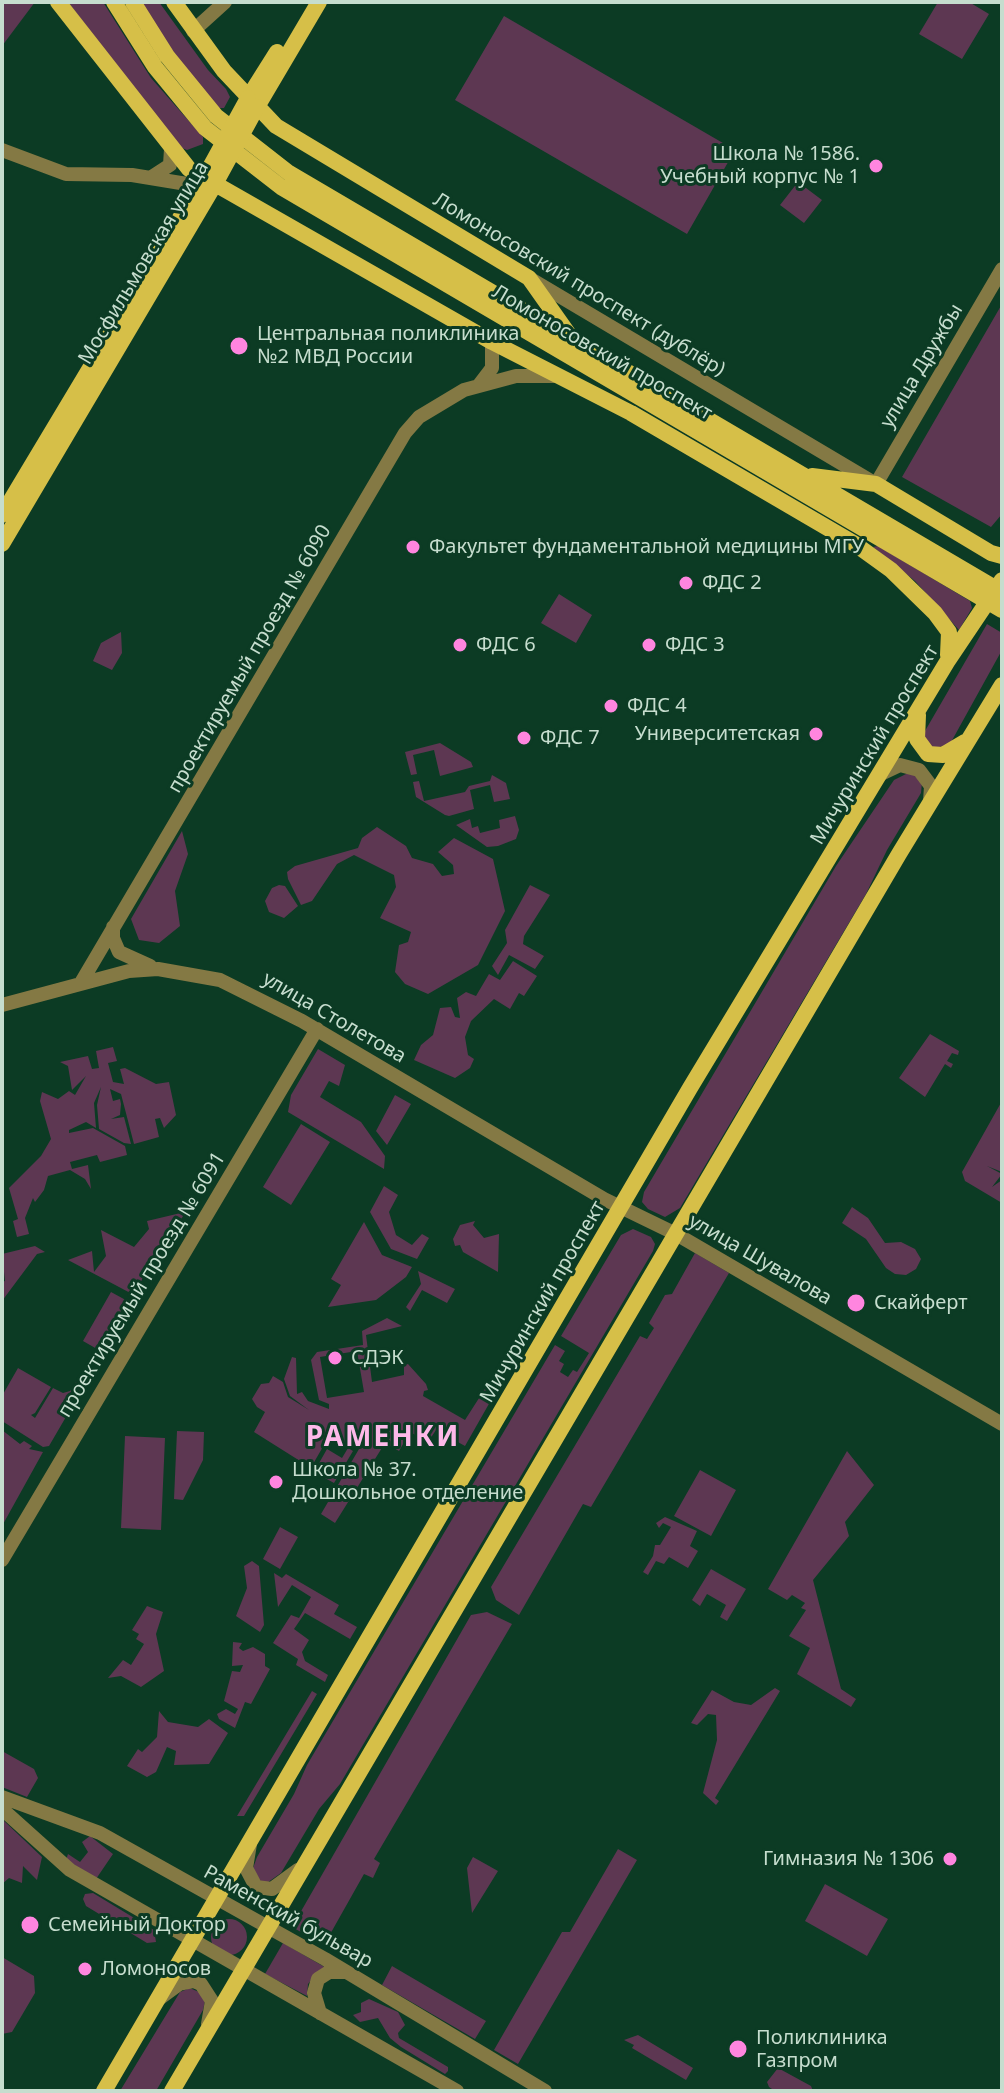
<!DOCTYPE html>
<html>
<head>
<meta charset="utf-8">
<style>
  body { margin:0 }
  #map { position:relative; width:1004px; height:2093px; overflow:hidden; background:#0c3b24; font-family:"Noto Sans",sans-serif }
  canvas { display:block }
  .frame { position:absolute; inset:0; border:4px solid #c6ddce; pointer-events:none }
</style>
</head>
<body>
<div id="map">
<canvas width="1004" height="2093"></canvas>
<div class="frame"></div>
</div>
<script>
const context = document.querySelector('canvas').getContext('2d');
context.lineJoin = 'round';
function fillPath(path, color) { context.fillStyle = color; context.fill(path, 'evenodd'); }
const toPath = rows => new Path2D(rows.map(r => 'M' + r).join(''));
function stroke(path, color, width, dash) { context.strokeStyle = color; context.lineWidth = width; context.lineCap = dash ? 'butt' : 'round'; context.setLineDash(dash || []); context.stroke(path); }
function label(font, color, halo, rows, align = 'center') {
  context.font = font + ' "Noto Sans",sans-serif'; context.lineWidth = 6; context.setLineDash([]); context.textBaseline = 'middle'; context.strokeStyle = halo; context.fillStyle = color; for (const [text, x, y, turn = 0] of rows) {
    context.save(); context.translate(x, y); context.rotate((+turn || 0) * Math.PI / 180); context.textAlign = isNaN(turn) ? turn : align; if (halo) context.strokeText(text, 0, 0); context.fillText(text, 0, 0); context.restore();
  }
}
fillPath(toPath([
  [2,2,35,2,2,46],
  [68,2,103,2,151,78,203,137,203,144,187,150,177,146],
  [140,2,159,2,208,70,226,89,230,97,224,108,216,108,164,41],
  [938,2,969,2,989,14,962,59,919,34],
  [504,16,735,150,687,234,455,100],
  [798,182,822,200,804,223,780,205],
  [1002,304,1002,514,991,527,902,477],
  [878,546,970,601,972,608,959,630,915,581,873,547],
  [559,594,592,615,576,643,541,623],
  [987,624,1002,633,1002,650,950,744,933,749,924,740,925,731],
  [121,632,122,653,112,670,93,661,101,643],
  [440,743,471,762,473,767,440,776,434,750,413,755,417,774,411,775,405,752],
  [910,772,922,782,921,793,887,850,866,894,680,1208,665,1217,648,1209,642,1202,644,1192,836,866,894,780],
  [492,775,506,783,510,799,494,802,490,785,470,790,474,809,449,816,445,815,416,797,413,782,419,781,424,801,465,792,469,786,490,781],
  [515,816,519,830,516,839,498,846,487,847,456,825,470,819,472,828,478,826,480,833,500,828,499,820],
  [377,827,406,846,412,858,433,864,442,876,454,874,453,865,438,852,454,838,493,859,505,911,478,965,428,994,405,984,395,972,399,945,408,942,411,932,380,918,396,887,394,875,354,855,337,864,312,901,301,905,288,879,287,872,295,866,358,848,362,838],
  [182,831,188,854,175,891,180,926,159,943,139,940,131,919],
  [279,885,285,886,298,906,284,918,269,912,265,901,272,888],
  [530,885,550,895,524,936,523,944,544,956,535,969,509,955,498,975,492,966,507,943,505,930],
  [513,961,537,976,524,996,519,993,510,1009,494,999,471,1021,465,1037,468,1055,474,1059,470,1068,455,1078,414,1060,421,1045,433,1035,440,1008,451,1007,455,1017,460,1018,457,998,466,992,476,996,489,974,500,980],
  [930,1034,959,1051,958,1055,952,1053,947,1061,953,1064,951,1068,945,1064,925,1097,899,1078],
  [113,1047,117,1061,108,1063,113,1082,124,1084,120,1069,125,1068,156,1084,169,1082,176,1115,164,1128,160,1118,155,1119,159,1137,134,1144,121,1094,110,1089,113,1101,120,1099,121,1104,120,1115,111,1119,124,1117,131,1144,124,1143,99,1129,97,1105,101,1087,94,1103,96,1128,86,1122,69,1130,69,1133,93,1128,125,1146,127,1155,100,1162,97,1155,70,1162,72,1169,88,1165,91,1189,85,1179,70,1170,48,1176,44,1190,35,1202,33,1198,25,1218,29,1234,17,1237,13,1221,18,1219,9,1188,41,1156,51,1139,40,1101,42,1092,58,1099,69,1091,75,1095,86,1076,72,1090,68,1066,60,1062,88,1056,92,1069,99,1068,96,1051],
  [318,1049,345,1065,339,1086,329,1081,320,1097,361,1122,385,1156,384,1169,288,1112,291,1095],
  [395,1095,411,1104,387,1145,376,1131],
  [1002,1101,1002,1172,987,1166,1002,1174,992,1187,1002,1180,1002,1203,965,1181,962,1172],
  [301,1124,330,1142,291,1205,263,1187],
  [384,1186,398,1195,389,1212,396,1235,412,1245,422,1234,429,1238,417,1259,391,1249,370,1212],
  [192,1201,145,1280,144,1274,136,1296,68,1260,92,1251,94,1272,106,1256,101,1230,134,1247,149,1229,147,1221,185,1212,183,1204],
  [852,1207,868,1218,885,1243,901,1242,915,1249,921,1259,916,1269,906,1275,895,1274,886,1268,866,1239,842,1223],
  [475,1221,473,1225,484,1238,499,1234,498,1272,463,1252,460,1245,455,1246,453,1239,460,1225],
  [364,1222,382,1255,412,1267,406,1277,376,1300,328,1307,341,1285,331,1279],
  [633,1229,651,1237,655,1244,653,1251,340,1784,319,1809,281,1873,264,1885,252,1871,257,1857,294,1794,307,1765,555,1345,565,1351,559,1361,564,1364,560,1372,568,1377,573,1370,577,1372,589,1353,561,1336,621,1235],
  [35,1246,45,1252,37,1254,2,1301,2,1282,5,1281,2,1254],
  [695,1253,729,1273,591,1507,583,1504,519,1615,496,1600,491,1587,640,1336,647,1339,654,1328,649,1323,665,1295,672,1294],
  [418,1271,455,1289,447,1303,422,1290,410,1311,406,1307,421,1284],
  [111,1292,133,1304,104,1353,83,1341],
  [387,1318,402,1326,366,1335,372,1382,404,1375,404,1365,408,1364,426,1384,428,1390,424,1391,423,1396,465,1420,488,1384,490,1402,465,1446,436,1430,428,1442,410,1432,399,1451,385,1443,335,1523,321,1514,359,1449,328,1438,313,1464,308,1466,254,1432,265,1412,257,1407,252,1399,261,1384,269,1383,273,1376,283,1382,288,1397,309,1410,290,1396,284,1379,292,1357,296,1358,297,1394,302,1392,308,1401,329,1409,329,1404,319,1400,311,1360,317,1352,363,1345,362,1331],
  [357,1351,364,1392,327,1398,320,1357],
  [18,1368,51,1387,35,1413,31,1415,35,1418,53,1388,63,1393,70,1391,76,1382,84,1386,49,1446,43,1447,2,1421,2,1396],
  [2,1430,20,1444,24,1441,32,1446,29,1449,43,1452,2,1526],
  [177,1431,204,1432,203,1460,183,1500,174,1499],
  [125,1436,165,1438,161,1530,121,1528],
  [348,1448,353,1451,334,1483,314,1472,327,1449,342,1458],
  [847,1451,874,1485,845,1522,849,1536,813,1580,841,1689,856,1699,851,1707,797,1674,810,1648,789,1636,806,1610,801,1608,805,1603,792,1595,787,1600,768,1589],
  [700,1470,736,1490,711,1536,674,1516],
  [665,1517,697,1531,690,1546,698,1551,688,1568,669,1557,664,1564,656,1561,648,1575,643,1572,653,1556,655,1545,660,1545,671,1527,663,1523,659,1528,656,1523],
  [280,1527,298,1537,280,1569,263,1559],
  [252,1561,259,1566,264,1625,260,1632,236,1616,247,1588,244,1566],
  [711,1569,746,1589,727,1621,720,1617,726,1605,707,1594,700,1606,692,1600],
  [274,1573,282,1578,286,1574,339,1605,334,1614,357,1627,350,1639,305,1613,294,1629,309,1640,302,1652,305,1661,328,1675,325,1682,296,1665,298,1659,273,1643,291,1615,299,1618,311,1597,292,1585,278,1607],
  [147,1606,163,1612,156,1634,164,1671,141,1687,121,1676,108,1678,123,1660,131,1665,144,1644,136,1639,139,1634,132,1630],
  [487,1612,512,1624,374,1859,380,1863,373,1878,364,1874,324,1945,292,1927,471,1615],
  [233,1642,242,1643,239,1648,243,1651,253,1647,265,1654,265,1666,270,1669,251,1704,245,1702,235,1728,219,1719,217,1714,226,1709,235,1714,238,1709,224,1701,232,1671,240,1672,243,1665,232,1666],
  [775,1688,780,1691,715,1798,719,1801,716,1805,703,1793,717,1740,716,1715,708,1714,697,1725,691,1723,712,1690,734,1702,751,1705],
  [312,1691,317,1694,244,1816,237,1816],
  [159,1711,168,1722,198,1727,209,1719,228,1733,209,1764,174,1765,176,1751,167,1747,156,1772,147,1777,127,1766,138,1749,142,1752,157,1737],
  [2,1751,34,1769,38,1778,27,1797,2,1787],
  [2,1819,42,1857,37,1880,23,1866,22,1883,9,1878,2,1884],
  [90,1836,113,1854,96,1879,66,1860,68,1854,80,1862,88,1852,82,1842],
  [618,1849,637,1860,518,2064,494,2050,562,1932,570,1932],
  [473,1857,498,1871,472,1913,467,1868],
  [825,1884,888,1919,867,1956,805,1921],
  [93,1893,154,1930,156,1942,147,1943,86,1906,83,1899,85,1894],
  '211 1937a18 18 0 1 1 36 0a18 18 0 1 1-36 0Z',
  [283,1943,328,1969,316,1974,308,1984,307,1996,265,1974],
  [2,1957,34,1976,35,1993,12,2032,2,2034],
  [392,1966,486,2021,475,2039,382,1985],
  [190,1988,201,1993,205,2001,203,2010,156,2091,120,2091,180,1992],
  [369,1999,398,2012,405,2025,398,2033,399,2038,448,2067,448,2071,445,2074,401,2047,390,2038,378,2018,360,2022,353,2015,361,2012,361,2003],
  [638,2035,693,2068,686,2080,632,2048,634,2045,624,2040],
  [778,2068,811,2086,813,2091,775,2091,769,2087,767,2082]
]), '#5d3752');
stroke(toPath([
  [193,31,225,2],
  [2,150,66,174,132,175,199,186],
  [150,178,170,165,171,149],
  [529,278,876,484,1002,269],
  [479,385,492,368,492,342],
  [881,774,900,765,919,770,931,786,930,802],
  [113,927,113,938,119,952,150,966],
  [82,981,405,433,419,417,464,390,516,376,554,376],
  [2,1005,129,971,158,969,220,980,302,1021,604,1199,676,1234,1002,1424],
  [2,1560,317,1029],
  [2,1797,100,1833,325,1959,545,2091],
  [2,1809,70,1870,457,2091],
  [250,1844,246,1868,256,1887,272,1889,298,1870],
  [160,1998,179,1984,194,1981,201,1984,212,2001,208,2024],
  [320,2013,314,1993,318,1979,329,1972,346,1972]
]), '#847944', 14);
stroke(toPath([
  [58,2,189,169,492,342,631,413,855,544,891,570,935,613,949,632,948,655],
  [114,2,155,67,205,128,281,187,1002,610],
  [133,2,167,56,216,116,289,173,1002,592],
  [174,2,224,71,276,126,529,278,570,336],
  [248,98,277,52],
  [257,107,319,2],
  [812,476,876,484,991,553,1002,556],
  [2,515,204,178],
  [2,544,215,184],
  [918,715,917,739,928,754,943,755,965,742],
  [104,2091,690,1088,947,662,1002,580],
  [172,2091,899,854,1002,685]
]), '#d6bf48', 16);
stroke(toPath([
  [204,178,248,98],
  [215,184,257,107]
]), '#d6bf48', 16);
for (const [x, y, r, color] of [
  [876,166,8,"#ff85df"],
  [239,346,10,"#ff85df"],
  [413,547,8,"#ff85df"],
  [686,583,8,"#ff85df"],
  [460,645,8,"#ff85df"],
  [649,645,8,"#ff85df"],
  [611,706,8,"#ff85df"],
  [816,734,8,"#ff85df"],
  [524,738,8,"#ff85df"],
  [856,1303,10,"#ff85df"],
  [335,1358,8,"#ff85df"],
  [276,1482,8,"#ff85df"],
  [950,1859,8,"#ff85df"],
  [30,1925,10,"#ff85df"],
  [85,1969,8,"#ff85df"],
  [738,2049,10,"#ff85df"]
]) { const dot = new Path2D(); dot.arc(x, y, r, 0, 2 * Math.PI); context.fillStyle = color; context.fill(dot); stroke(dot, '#0c3b24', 3); }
label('20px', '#c6ddce', '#0c3b24', [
  ["Школа № 1586.",860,154,"right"],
  ["Учебный корпус № 1",860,177,"right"],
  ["Центральная поликлиника",257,334],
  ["№2 МВД России",257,357],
  ["Факультет фундаментальной медицины МГУ",429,547],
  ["ФДС 2",702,583],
  ["ФДС 6",476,645],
  ["ФДС 3",665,645],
  ["ФДС 4",627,706],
  ["Университетская",800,734,"right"],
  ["ФДС 7",540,738],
  ["Скайферт",874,1303],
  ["СДЭК",351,1358],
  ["Школа № 37.",292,1470],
  ["Дошкольное отделение",292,1493],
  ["Гимназия № 1306",934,1859,"right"],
  ["Семейный Доктор",48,1925],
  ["Ломоносов",101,1969],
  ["Поликлиника",756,2038],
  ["Газпром",756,2061]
], 'left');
label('20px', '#c6ddce', '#0c3b24', [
  ["Мосфильмовская улица",144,263,-59],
  ["Ломоносовский проспект (дублёр)",579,285,31],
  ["Ломоносовский проспект",602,353,30],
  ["улица Дружбы",922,366,-59],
  ["проектируемый проезд № 6090",250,659,-60],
  ["Мичуринский проспект",875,745,-59],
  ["улица Столетова",334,1018,30],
  ["улица Шувалова",760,1260,30],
  ["проектируемый проезд № 6091",142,1285,-59],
  ["Мичуринский проспект",543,1302,-60],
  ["Раменский бульвар",288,1917,29]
]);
context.letterSpacing = '2px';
label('bold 28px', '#fdb9e9', '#0c3b24', [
  ["РАМЕНКИ",383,1438]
]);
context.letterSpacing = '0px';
</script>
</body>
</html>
